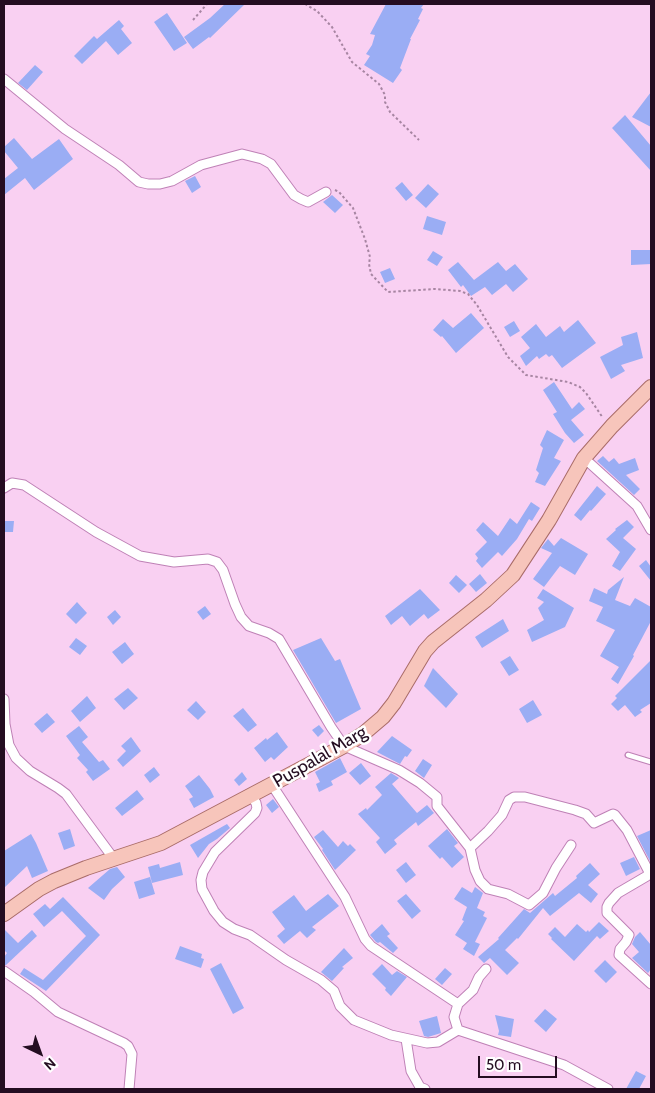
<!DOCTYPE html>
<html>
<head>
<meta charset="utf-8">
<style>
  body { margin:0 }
  #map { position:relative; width:655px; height:1093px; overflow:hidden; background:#f9d0f2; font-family:Cabin,sans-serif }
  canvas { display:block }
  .frame { position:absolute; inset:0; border:5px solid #240d21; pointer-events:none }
  .north { position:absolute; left:15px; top:1028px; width:50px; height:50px; -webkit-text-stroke:4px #fff; paint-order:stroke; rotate:138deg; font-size:14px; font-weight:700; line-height:20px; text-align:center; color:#240d21 }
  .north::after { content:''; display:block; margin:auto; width:18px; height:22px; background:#240d21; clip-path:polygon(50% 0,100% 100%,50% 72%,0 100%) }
  .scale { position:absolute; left:478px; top:1056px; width:79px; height:22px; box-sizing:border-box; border:2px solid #240d21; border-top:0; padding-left:6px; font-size:15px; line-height:18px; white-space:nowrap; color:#240d21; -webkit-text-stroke:4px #fff; paint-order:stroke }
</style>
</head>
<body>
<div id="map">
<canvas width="655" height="1093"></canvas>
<div class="frame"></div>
<div class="north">N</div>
<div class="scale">50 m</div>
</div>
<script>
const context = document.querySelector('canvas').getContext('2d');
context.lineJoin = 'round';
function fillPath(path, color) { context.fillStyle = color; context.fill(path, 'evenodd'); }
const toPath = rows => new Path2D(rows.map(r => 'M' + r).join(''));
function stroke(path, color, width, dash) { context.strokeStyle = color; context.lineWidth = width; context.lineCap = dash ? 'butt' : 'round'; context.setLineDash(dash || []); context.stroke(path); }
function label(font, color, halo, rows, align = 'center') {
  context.font = font + ' Cabin,sans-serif'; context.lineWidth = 5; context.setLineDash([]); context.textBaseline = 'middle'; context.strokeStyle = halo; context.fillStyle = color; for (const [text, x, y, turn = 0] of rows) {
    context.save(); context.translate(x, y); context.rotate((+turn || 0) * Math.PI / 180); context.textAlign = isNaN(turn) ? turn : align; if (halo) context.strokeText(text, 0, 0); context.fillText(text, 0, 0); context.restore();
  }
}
fillPath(toPath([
  [225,4,245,4,210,38,209,37,193,49,184,37,210,18],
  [386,4,424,4,421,8,423,9,418,19,420,20,410,39,411,39,400,68,402,70,393,83,364,65,370,56,366,54,372,45,375,35,370,34],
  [167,13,187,43,174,51,154,22],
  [119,20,124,26,121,29,132,43,118,55,106,41,82,64,74,56,94,36,97,39],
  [35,65,43,72,27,90,18,83],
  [651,92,651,127,632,117],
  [625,115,651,146,651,171,612,128],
  [14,138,32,159,59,139,73,159,34,190,25,178,4,195,4,179,18,168,4,151,4,147],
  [195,176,201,187,192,193,185,181],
  [402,182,413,195,406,201,395,188],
  [428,184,439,194,426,208,415,198],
  [332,195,343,205,335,213,323,202],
  [427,216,446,222,442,235,423,229],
  [631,250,651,250,651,264,631,265],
  [433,251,443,257,437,266,427,260],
  [458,262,474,280,498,262,506,271,515,264,528,279,513,292,506,284,492,295,485,287,471,296,463,285,461,287,448,270],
  [390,268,395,279,385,283,380,272],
  [471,313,484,328,456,353,442,336,441,337,433,330,443,319,453,328],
  [578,320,596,343,562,368,552,355,549,357,546,354,539,359,537,356,526,366,520,356,530,348,521,337,536,324,546,337,560,326,564,332],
  [514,321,520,331,510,337,504,327],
  [637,332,643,358,621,365,625,371,611,379,600,357,623,345,621,337],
  [554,382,572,409,579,402,585,409,571,420,584,435,574,443,565,433,553,414,557,412,543,390],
  [547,430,564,440,554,458,561,461,545,486,535,482,539,473,536,470,543,448,540,445],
  [603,456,609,462,614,458,619,464,635,458,639,470,626,475,640,489,634,495,597,461],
  [597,486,606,494,591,511,590,510,581,521,574,515],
  [531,502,540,508,532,521,529,519,517,539,502,556,498,552,482,568,476,561,478,558,475,554,487,542,476,530,483,522,498,536,510,518,517,524],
  [627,520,634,527,623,538,636,549,620,571,612,566,620,552,606,539,616,530,615,529],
  [5,521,14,521,13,532,5,532],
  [561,538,588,554,575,575,560,566,544,587,533,579,552,553,541,548,548,539,554,546],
  [646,560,651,567,651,581,639,566],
  [480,574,487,583,476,592,469,584],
  [456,575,467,585,459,593,449,583],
  [624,577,615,600,630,606,635,598,651,607,651,621,633,655,634,656,618,684,611,679,619,667,600,656,615,630,596,621,603,607,589,601,594,588,607,594,608,590],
  [420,589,440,610,428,619,424,614,410,626,402,616,391,625,385,616],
  [543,589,574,608,565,627,532,642,527,630,544,620,538,608,544,602,537,598],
  [77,602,87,613,76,624,66,614],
  [205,606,211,614,203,620,197,612],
  [115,610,121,617,113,625,107,617],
  [503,619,509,631,482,648,475,637],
  [76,638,87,646,80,655,69,647],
  [321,638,335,661,340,659,361,709,336,723,293,650],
  [125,642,134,654,122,664,112,652],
  [510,656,519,670,509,676,500,662],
  [651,660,651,703,640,710,642,712,635,717,625,705,618,711,611,704,617,698,615,696],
  [433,668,458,694,446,708,424,686],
  [128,688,138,698,124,710,114,699],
  [87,696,96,708,80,722,71,711],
  [533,700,542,715,527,723,519,709],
  [196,701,206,712,198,720,187,710],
  [243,708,257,725,248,732,233,716],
  [47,713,55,722,42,733,34,724],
  [319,725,324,731,318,737,312,730],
  [79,726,88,737,82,742,99,762,103,760,110,769,93,781,86,772,88,770,77,758,80,755,66,736],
  [277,732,288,747,274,760,271,757,265,762,254,748,266,738,267,740],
  [392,736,412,750,407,757,405,756,400,764,377,752],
  [131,737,141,751,123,767,117,760,126,751,121,746],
  [340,758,347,772,331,781,333,785,319,792,316,784,320,782,315,772],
  [423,759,432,765,424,778,415,771],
  [361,763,371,776,360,785,349,773],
  [154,767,160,775,150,783,144,775],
  [242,772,247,779,239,786,234,780],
  [391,773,399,778,392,784,417,813,427,805,434,813,418,826,416,822,394,840,397,844,385,854,376,842,380,838,358,814,366,808,367,810,382,795,375,787],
  [199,775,210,789,214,797,194,808,189,799,193,797,185,786],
  [137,790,144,799,122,816,115,808],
  [273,799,279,807,272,813,266,805],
  [227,824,230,828,217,839,209,844,198,858,190,845],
  [70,829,75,846,64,850,58,833],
  [447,829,458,843,454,846,464,857,452,868,442,857,440,859,428,846],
  [323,830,338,847,343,841,348,846,350,844,356,850,335,870,322,850,323,849,314,837],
  [651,830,651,863,637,836],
  [31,834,36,843,48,871,32,878,27,866,4,888,4,851],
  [634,857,640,869,626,876,620,863],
  [180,862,183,875,152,883,148,867,159,864,160,868],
  [406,862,416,875,406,883,396,870],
  [590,863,600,874,588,885,598,894,591,903,579,893,550,916,543,908,518,939,517,938,505,950,519,963,507,975,490,958,484,963,478,957,499,939,498,938,524,909,530,913,553,893,555,896,577,878,576,876],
  [117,867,125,877,112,889,104,900,88,888,110,869],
  [150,877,155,894,139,899,134,882],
  [462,887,472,893,475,887,483,893,477,908,485,912,483,916,487,918,475,942,480,944,474,956,463,949,467,943,455,935,464,921,462,920,467,907,454,899],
  [328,894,339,906,312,927,316,930,307,938,300,931,284,944,277,936,285,929,272,912,294,895,306,911],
  [406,894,421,911,412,919,397,901],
  [63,897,100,935,46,991,20,974,24,968,43,980,86,936,62,911,44,927,33,914,45,904,50,909],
  [599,922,609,931,600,939,597,936,574,961,551,939,552,938,548,934,555,927,565,937,577,924,586,932,588,930,589,932],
  [382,924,390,934,387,936,398,948,393,953,380,942,378,943,376,942,370,935],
  [4,929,18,943,32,930,37,936,6,965,4,965,4,957,7,953,4,950],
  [640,932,651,945,651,969,648,973,632,958,639,952,632,944,635,937],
  [180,946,202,954,201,958,204,959,201,968,175,959],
  [344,948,353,958,342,967,344,968,332,981,321,972],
  [605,960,617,972,606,983,594,971],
  [221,963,244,1008,233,1014,210,969],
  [382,964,392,975,397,971,407,977,391,996,385,990,386,988,372,974],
  [445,968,452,974,442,985,435,979],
  [545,1009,557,1019,546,1032,534,1021],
  [495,1015,514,1019,511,1037,498,1035,499,1031],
  [437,1016,441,1033,428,1037,424,1036,419,1021],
  [636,1071,646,1076,639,1089,626,1089]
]), '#9aadf4');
const service = toPath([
  [628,755,651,762]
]);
const minor = toPath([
  [4,79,65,129,119,165,139,182,148,184,160,184,172,181,201,165,242,154,262,159,271,164,294,195,301,199,308,202,326,192],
  [584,458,637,506,651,530],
  [4,488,12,483,24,485,96,532,140,556,174,562,208,559,217,562,223,570,235,604,241,617,249,626,269,633,279,639,331,727,344,746,399,770,420,783,437,797,437,806,470,848,475,870,480,881,488,889,508,894,529,905,543,893,556,868,571,845],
  [4,699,5,724,9,745,16,758,30,771,58,788,66,794,114,859],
  [272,785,345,897,365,939,371,946,458,1004,454,1017,458,1030,564,1065,608,1089],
  [251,795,256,803,257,808,255,813,215,852,203,872,201,880,202,889,214,911,223,922,234,929,250,935,286,960,321,980,334,991,340,1006,354,1020,391,1035,427,1043,438,1042,458,1030],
  [470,848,488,831,502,815,509,800,514,797,525,797,575,810,586,814,594,823,613,814,615,815,627,830,649,872,647,876,618,893,609,903,607,907,607,913,629,935,626,942,620,949,619,955,651,984],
  [4,971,34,992,58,1012,124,1043,128,1046,132,1054,129,1089],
  [458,1004,473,990,479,977,486,969],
  [406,1039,411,1071,420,1087,425,1089]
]);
const primary = toPath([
  [4,914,39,889,54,881,86,868,161,843,344,746,363,734,383,717,394,703,425,651,433,642,486,600,513,575,549,520,584,458,612,426,651,387]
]);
stroke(service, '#bf81b6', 7);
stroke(minor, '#bf81b6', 11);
stroke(primary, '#a96c68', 16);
stroke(toPath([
  [305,4,317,11,332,27,352,62,379,84,385,95,385,102,390,112,419,140],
  [193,20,207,4],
  [335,190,339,192,353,208,365,239,370,257,369,264,371,274,388,292,435,289,460,291,468,294,477,305,508,357,526,375,568,382,580,387,586,393,603,418]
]), '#a785a2', 2, [2.5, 2.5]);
stroke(service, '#fff', 4.5);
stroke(minor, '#fff', 9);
stroke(primary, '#f7c5bb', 14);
label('18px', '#240d21', '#fff', [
  ["Puspalal Marg",320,757,-30]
]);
</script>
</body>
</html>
